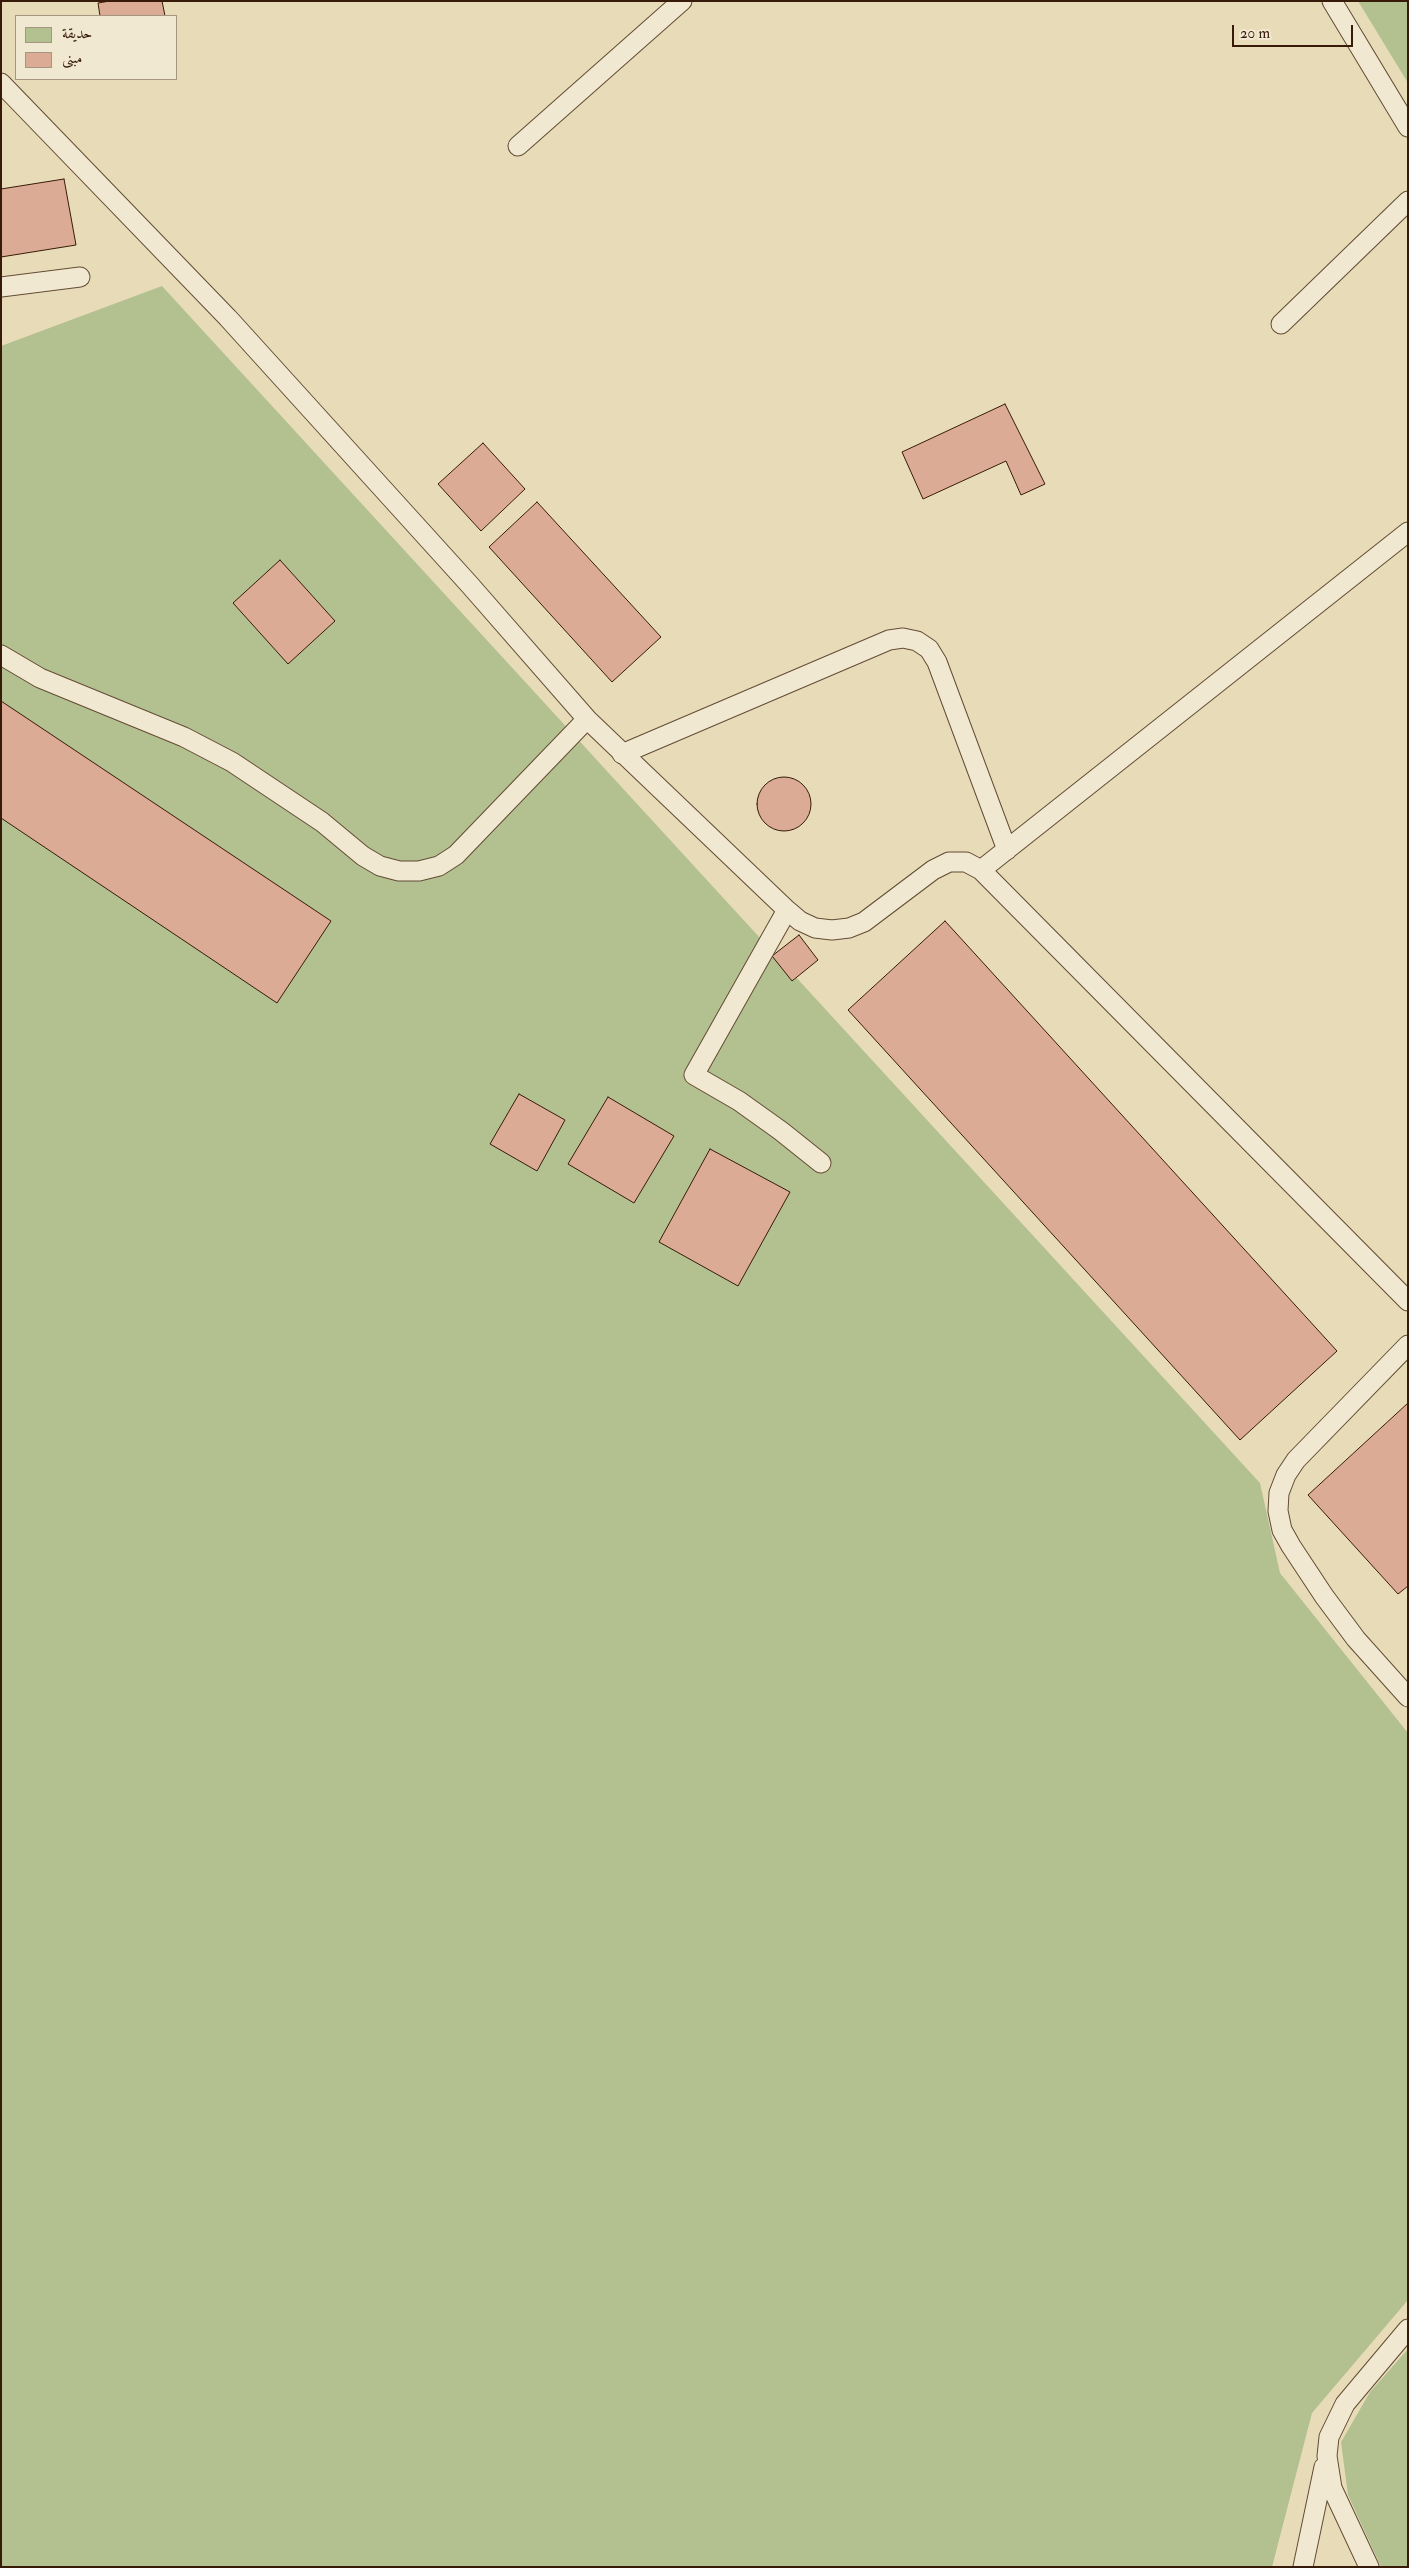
<!DOCTYPE html>
<html>
<head>
<meta charset="utf-8">
<style>
  body { margin:0 }
  #map { position:relative; width:1409px; height:2568px; overflow:hidden; background:#e8dcb8; font-family:"IM FELL Double Pica",Amiri,serif }
  canvas { display:block }
  .frame { position:absolute; inset:0; border:2px solid #371b08; pointer-events:none }
  .legend { position:absolute; left:15px; top:15px; width:162px; height:65px; box-sizing:border-box; background:#f0e8d1; border:1px solid #a69681; margin:0; padding:6px 9px; list-style:none; font-size:15px; color:#371b08 }
  .legend li { display:flex; align-items:center; gap:10px; height:25px }
  .legend b { width:25px; border:1px solid #a69681 }
  .scale { position:absolute; left:1232px; top:25px; width:121px; height:22px; box-sizing:border-box; border:2px solid #371b08; border-top:0; padding-left:6px; font-size:15px; line-height:18px; white-space:nowrap; color:#371b08; -webkit-text-stroke:4px #f0e8d1; paint-order:stroke }
</style>
</head>
<body>
<div id="map">
<canvas width="1409" height="2568"></canvas>
<div class="frame"></div>
<ul class="legend">
<li><b style="height:14px;background:#b3c191"></b>حديقة</li>
<li><b style="height:14px;background:#dcab95"></b>مبنى</li>
</ul>
<div class="scale">20 m</div>
</div>
<script>
const context = document.querySelector('canvas').getContext('2d');
context.lineJoin = 'round';
function fillPath(path, color) { context.fillStyle = color; context.fill(path, 'evenodd'); }
const toPath = rows => new Path2D(rows.map(r => 'M' + r).join(''));
function stroke(path, color, width, dash) { context.strokeStyle = color; context.lineWidth = width; context.lineCap = dash ? 'butt' : 'round'; context.setLineDash(dash || []); context.stroke(path); }
fillPath(toPath([
  [1358,1,1408,1,1408,83],
  [162,286,1260,1483,1280,1573,1408,1733,1408,2300,1312,2413,1272,2567,1,2567,1,346],
  [1408,2349,1408,2567,1381,2567,1348,2495,1341,2442,1370,2392]
]), '#b3c191');
const building = toPath([
  [110,1,162,1,165,16,100,16,98,3,110,1],
  [64,179,76,245,1,257,1,189,64,179],
  [1005,404,1045,484,1021,495,1006,461,923,499,902,452,1005,404],
  [483,443,525,489,481,531,438,484,483,443],
  [537,502,661,637,612,682,489,547,537,502],
  [280,560,335,621,288,664,233,603,280,560],
  [1,701,331,921,277,1003,1,818,1,701],
  '757 804a27 27 0 1 1 54 0a27 27 0 1 1-54 0Z',
  [945,921,1337,1351,1240,1440,848,1010,945,921],
  [799,935,818,960,792,981,772,956,799,935],
  [519,1094,565,1120,537,1171,490,1144,519,1094],
  [608,1097,674,1136,634,1203,568,1164,608,1097],
  [710,1149,790,1192,738,1286,659,1242,710,1149],
  [1408,1403,1408,1586,1398,1594,1308,1495,1408,1403]
]);
fillPath(building, '#dcab95');
stroke(building, '#371b08', 1);
const service = toPath([
  [1332,1,1408,127],
  [1,83,228,318,469,584,587,719,787,910,800,921,815,928,832,930,849,928,864,922,933,870,949,862,966,862,981,870,1408,1301],
  [518,146,682,1],
  [1,287,80,277],
  [1281,324,1408,201],
  [1,655,40,678,184,737,232,762,322,822,363,856,380,866,399,871,419,871,439,866,456,855,587,719],
  [622,754,889,640,903,638,917,641,929,649,937,662,1007,850],
  [981,870,1408,532],
  [787,910,694,1075,739,1101,781,1131,821,1163],
  [1408,1345,1296,1460,1286,1475,1279,1493,1278,1511,1282,1530,1291,1546,1324,1596,1356,1639,1408,1697],
  [1303,2567,1324,2467],
  [1369,2567,1332,2488,1327,2456,1329,2437,1345,2404,1408,2329]
]);
stroke(service, '#634b34', 21);
stroke(service, '#f0e8d1', 19);
</script>
</body>
</html>
